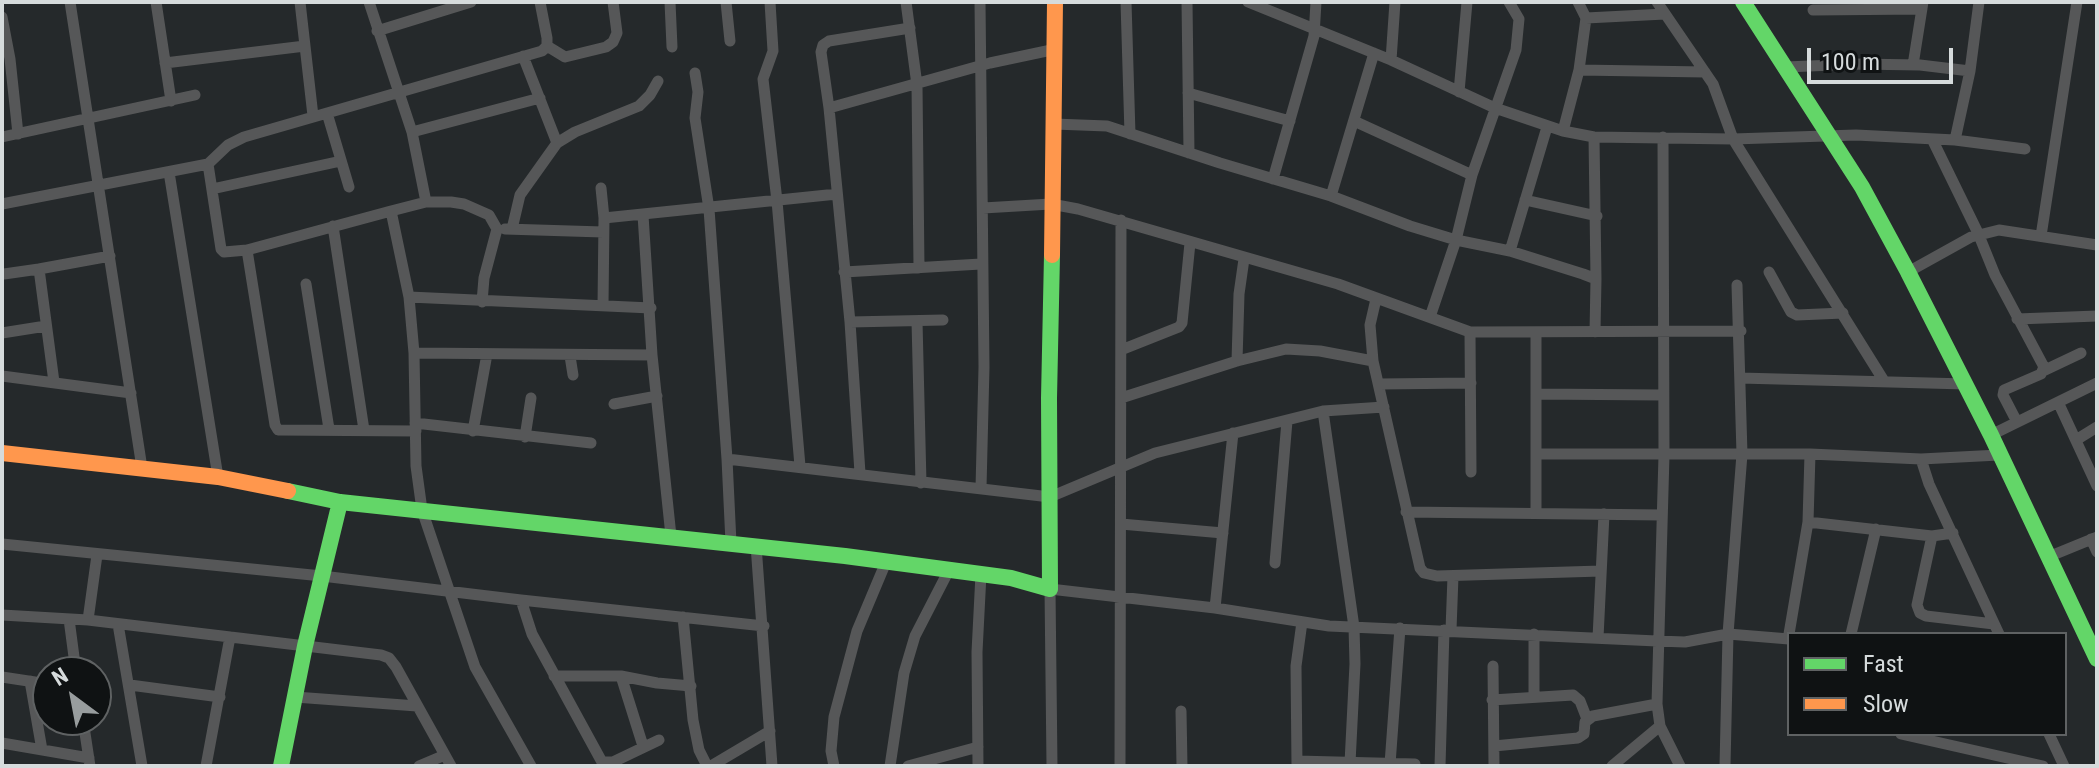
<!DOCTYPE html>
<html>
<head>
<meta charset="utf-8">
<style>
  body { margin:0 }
  #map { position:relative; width:2099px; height:768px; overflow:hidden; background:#25292b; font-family:"Roboto Condensed",sans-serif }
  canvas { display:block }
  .frame { position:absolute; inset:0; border:4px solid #d6dbdc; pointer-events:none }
  .legend { position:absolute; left:1787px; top:632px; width:280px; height:104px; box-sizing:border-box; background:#0f1213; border:2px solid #5f6263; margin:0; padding:10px 14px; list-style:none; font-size:24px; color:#d6dbdc }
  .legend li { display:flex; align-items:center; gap:16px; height:40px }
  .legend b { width:40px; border:2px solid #5f6263 }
  .north { position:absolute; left:32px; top:656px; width:80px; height:80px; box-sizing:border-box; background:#0f1213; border:2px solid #5f6263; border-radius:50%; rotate:328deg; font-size:22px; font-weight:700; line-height:32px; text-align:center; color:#d6dbdc }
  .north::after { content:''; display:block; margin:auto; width:28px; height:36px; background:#989d9e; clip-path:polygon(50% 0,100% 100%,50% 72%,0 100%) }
  .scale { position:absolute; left:1807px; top:48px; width:146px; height:36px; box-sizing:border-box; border:4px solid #d6dbdc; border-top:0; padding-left:10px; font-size:24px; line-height:28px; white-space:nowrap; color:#d6dbdc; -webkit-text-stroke:6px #0f1213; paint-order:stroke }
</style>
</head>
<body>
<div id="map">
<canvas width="2099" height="768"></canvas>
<div class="frame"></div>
<ul class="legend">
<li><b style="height:10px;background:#63d668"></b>Fast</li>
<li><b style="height:10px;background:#ff974d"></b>Slow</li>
</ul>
<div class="north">N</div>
<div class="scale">100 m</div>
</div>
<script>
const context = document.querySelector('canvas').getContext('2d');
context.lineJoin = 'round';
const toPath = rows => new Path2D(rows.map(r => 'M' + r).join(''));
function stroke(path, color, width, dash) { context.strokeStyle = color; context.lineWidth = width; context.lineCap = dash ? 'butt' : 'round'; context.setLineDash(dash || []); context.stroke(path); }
stroke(toPath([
  [70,2,142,468],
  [156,2,171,101],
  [300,2,313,116],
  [369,2,412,132,426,202],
  [670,2,672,47],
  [726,2,730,41],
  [770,2,773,51,763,79,777,201,800,466],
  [906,2,917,85,919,268],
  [980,2,984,367,981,488],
  [1126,2,1130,134],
  [1187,2,1189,153],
  [1248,2,1391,60,1495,108,1563,131,1594,137,1733,139,1856,135,1955,140,2025,149],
  [1578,2,1586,18,1665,14],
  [1657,2,1713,84,1733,139,1884,381],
  [1813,10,1922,9],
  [2,17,10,59,18,134],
  [910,28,829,41,823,45,821,52,829,108,990,63,1056,49],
  [377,31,471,2],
  [547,46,565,57,606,47,613,42,617,33,613,2],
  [523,56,557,143],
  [1391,60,1395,2],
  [165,63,305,46],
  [1913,65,1923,2],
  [1786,67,1857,64,1920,65,1970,71],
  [1579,70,1705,72],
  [695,73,698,92,695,118,709,209,727,459],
  [1459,92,1467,2],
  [1188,93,1290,121],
  [829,108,850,322,860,473],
  [327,113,349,187],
  [1354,121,1472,175],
  [1054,124,1107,126,1220,163,1331,196,1410,226,1456,240,1510,251,1583,274,1596,279,1595,332],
  [1563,131,1579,70,1586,18],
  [412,132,540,98],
  [2,137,195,95],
  [1594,137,1596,279],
  [1663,137,1664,455,1657,704,1660,726,1680,766],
  [1955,140,1970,71,1979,2],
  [1933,141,1978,233,1995,275,2044,367,2041,374,2004,390,2003,395,2017,422],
  [208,164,221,249,224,252,247,250,391,211,409,297,414,353,416,466,422,510,475,667,531,766],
  [169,172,218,477],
  [1273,179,1314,36,1316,2],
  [601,188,604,218,603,306],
  [212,189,341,161],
  [1331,196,1374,53],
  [1525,200,1597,216],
  [2,204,208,164,228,145,244,137,542,51,547,46,547,38,540,2],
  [983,208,1051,204,1078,209,1338,284,1470,332,1741,331],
  [391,211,426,202,451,202,464,204,489,215,497,229,484,278,482,302],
  [643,215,652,355,671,536],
  [604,218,837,194],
  [333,226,364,430],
  [505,229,603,232],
  [512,229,520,195,557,143,575,132,639,106,650,95,658,81],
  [2041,236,2077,2],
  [247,250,275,425,278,430,416,431],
  [1510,251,1547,127],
  [844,272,981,264],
  [1769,272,1791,312,1797,315,1843,313],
  [1908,272,1971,237,1999,230,2097,245],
  [4,274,39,269],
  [306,284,329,429],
  [409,297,651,308],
  [1376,299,1370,325,1373,361,1420,568,1424,573,1437,576,1601,571],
  [1430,317,1456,240,1472,175,1516,50,1519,19,1509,2],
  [2017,319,2097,316],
  [917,321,921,483],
  [850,322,943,320],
  [1470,332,1471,472],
  [2,333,46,326],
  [1121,350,1179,327,1182,323,1190,243],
  [414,353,652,355],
  [570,356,573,375],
  [1237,361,1239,294,1244,259],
  [2043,371,2081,353],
  [2,376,131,393],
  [1740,378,1966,384],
  [54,382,39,269,110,256],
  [1379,384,1471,383],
  [1536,394,1662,395],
  [1121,398,1237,361,1286,349,1320,351,1373,361],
  [2058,402,2097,486],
  [614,404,657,396],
  [1323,411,1354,627,1355,664,1350,763],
  [415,423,591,443],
  [473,431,487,354],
  [1991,435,2097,383],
  [525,437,531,398],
  [2076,440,2097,427],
  [1536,454,1810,454,1921,459,1999,455],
  [1921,459,1929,484,1999,634],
  [1406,512,1662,515],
  [1536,513,1536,333],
  [1808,522,1932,536,1953,533],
  [1121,524,1223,533],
  [1932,536,1917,605,1920,613,1926,616,1994,624],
  [2091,539,2097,552],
  [731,543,727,459,1050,497,1155,453,1323,411,1384,407],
  [2,544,322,576,521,600,764,626],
  [756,545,772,766],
  [2048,557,2097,537],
  [1275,563,1287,421],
  [521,600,532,634,602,762,613,762,659,740],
  [1215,608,1233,433],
  [2,615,88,620,381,655,389,658,396,667,451,766],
  [683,617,693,720,699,750,707,766],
  [69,619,76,672],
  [88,620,97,555],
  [118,624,142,766],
  [1451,630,1453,576],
  [1789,634,1808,522,1810,454],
  [1851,634,1876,529],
  [1598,638,1604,514],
  [1493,666,1494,766],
  [554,676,621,676,657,683,691,686],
  [621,676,643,746],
  [2,677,48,684],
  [30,681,42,750],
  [130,685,220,697],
  [295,697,417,706],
  [1534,697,1534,634],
  [1492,700,1573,695,1580,701,1587,719],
  [1181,711,1182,766],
  [83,720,90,766],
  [1901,734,2043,766],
  [2049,734,2064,766],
  [2,743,89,758],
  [1494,746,1578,738,1584,734,1585,722,1593,716,1657,704],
  [1297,761,1415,764],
  [1390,764,1400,628],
  [206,766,230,637],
  [419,766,445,755],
  [711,766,770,731],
  [834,766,831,751,834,717,857,631,886,562],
  [890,766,904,673,915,636,949,570],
  [908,766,978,747],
  [978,766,977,652,981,574],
  [1052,766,1050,589,1215,608,1329,626,1657,641,1685,642,1728,634,1789,639,1789,637],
  [1120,766,1121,220],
  [1297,766,1296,666,1302,622],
  [1440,766,1444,630],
  [1612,766,1660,726],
  [1725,766,1728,634,1742,454,1737,285]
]), '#565758', 11);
stroke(toPath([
  [1743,2,1862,187,1908,272,1991,435,2097,659],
  [288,491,340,502,845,556,1011,578,1050,589,1049,398,1052,255],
  [281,766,305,646,340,502]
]), '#63d668', 16);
stroke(toPath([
  [1052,255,1055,2],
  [2,453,218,477,288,491]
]), '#ff974d', 16);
</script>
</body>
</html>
